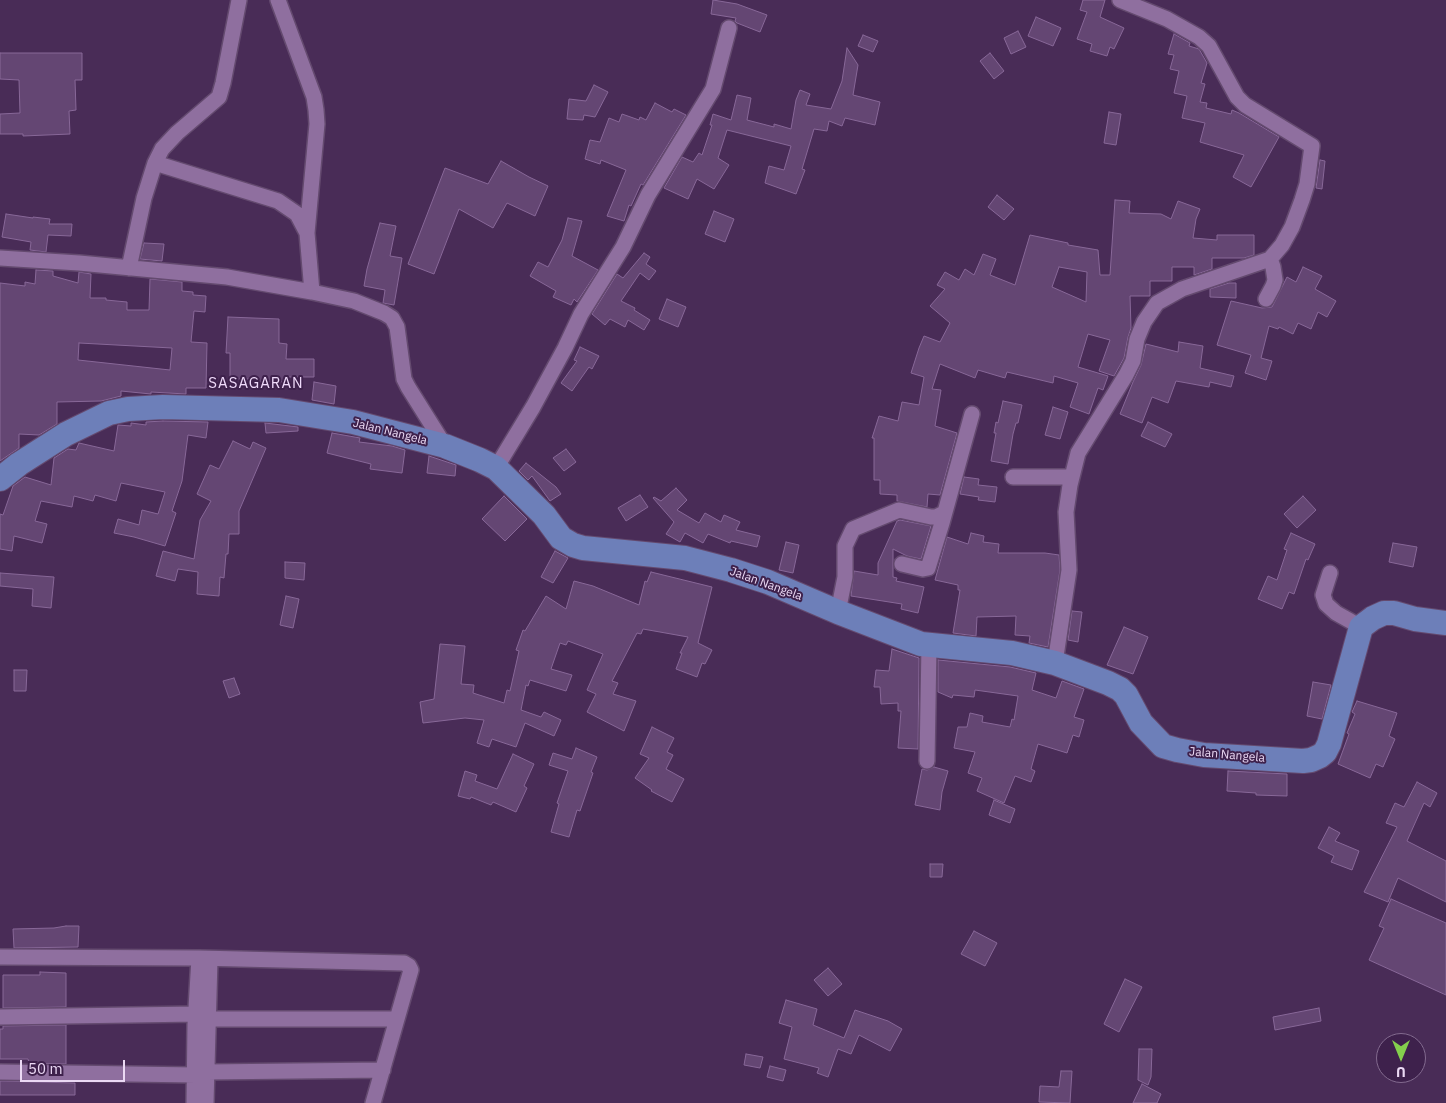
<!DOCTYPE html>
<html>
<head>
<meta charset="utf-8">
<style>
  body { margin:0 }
  #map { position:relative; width:1446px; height:1103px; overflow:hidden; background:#492c57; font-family:"IBM Plex Sans",sans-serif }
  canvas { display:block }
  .north { position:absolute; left:1376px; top:1033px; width:50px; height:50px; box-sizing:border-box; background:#3e214c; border:1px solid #836b8f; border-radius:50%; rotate:180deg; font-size:14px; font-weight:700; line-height:20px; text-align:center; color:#ebd9f4 }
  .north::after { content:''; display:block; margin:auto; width:18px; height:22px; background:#84cf4d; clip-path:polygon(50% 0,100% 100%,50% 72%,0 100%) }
  .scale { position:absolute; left:20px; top:1060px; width:105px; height:22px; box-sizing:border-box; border:2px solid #ebd9f4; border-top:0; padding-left:6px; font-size:15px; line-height:18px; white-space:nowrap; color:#ebd9f4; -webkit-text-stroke:4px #3e214c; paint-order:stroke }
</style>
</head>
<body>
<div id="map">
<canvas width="1446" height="1103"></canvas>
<div class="north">U</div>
<div class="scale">50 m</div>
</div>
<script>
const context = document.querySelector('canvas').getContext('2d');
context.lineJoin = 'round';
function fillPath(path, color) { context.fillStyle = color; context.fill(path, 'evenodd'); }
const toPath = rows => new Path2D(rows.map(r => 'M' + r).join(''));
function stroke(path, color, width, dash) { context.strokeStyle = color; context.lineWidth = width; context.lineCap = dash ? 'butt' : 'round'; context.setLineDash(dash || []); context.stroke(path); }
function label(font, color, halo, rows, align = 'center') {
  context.font = font + ' "IBM Plex Sans",sans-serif'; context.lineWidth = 4; context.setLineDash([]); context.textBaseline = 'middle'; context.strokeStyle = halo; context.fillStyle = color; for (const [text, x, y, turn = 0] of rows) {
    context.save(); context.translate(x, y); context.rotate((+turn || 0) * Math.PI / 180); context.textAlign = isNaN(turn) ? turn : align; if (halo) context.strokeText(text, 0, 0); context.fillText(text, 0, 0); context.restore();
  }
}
const building = toPath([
  [713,0,737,4,767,15,760,32,737,23,735,21,736,18,711,14,713,0],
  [1083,0,1105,0,1100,17,1124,28,1114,49,1110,47,1107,56,1090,51,1092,44,1077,39,1087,12,1080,10,1083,0],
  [1036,17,1061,28,1053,46,1028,36,1036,17],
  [1018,31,1026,47,1011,54,1004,38,1018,31],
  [1174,34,1190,43,1189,46,1199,49,1207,63,1201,83,1205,84,1200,102,1207,103,1206,108,1231,114,1232,110,1239,113,1279,137,1251,187,1233,177,1244,155,1200,142,1205,123,1182,118,1187,96,1174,93,1179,71,1170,69,1174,55,1168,54,1174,34],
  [863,35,878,41,873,52,858,46,863,35],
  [847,48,858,65,853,95,880,102,875,125,845,118,842,126,829,121,827,131,814,129,802,169,805,170,796,194,765,183,769,166,784,170,791,146,727,130,718,158,729,165,714,189,697,179,688,199,664,188,682,157,693,162,699,153,702,155,712,125,710,125,713,114,731,120,737,95,751,98,747,120,774,127,774,124,791,129,796,100,800,90,810,94,806,105,831,109,842,81,847,48],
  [0,53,82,53,82,80,75,80,76,110,69,111,70,134,23,136,23,134,0,134,0,114,20,113,19,80,0,79,0,53],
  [990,53,1004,71,994,79,980,61,990,53],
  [594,85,608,92,595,117,584,115,583,120,567,119,569,99,586,101,594,85],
  [655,103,672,112,674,109,686,115,643,185,641,184,631,206,629,205,624,221,607,216,626,170,601,160,600,164,585,159,590,140,600,142,609,118,619,122,622,114,639,120,640,117,646,120,655,103],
  [1109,112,1121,114,1116,145,1104,143,1109,112],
  [1320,160,1325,161,1322,189,1316,188,1320,160],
  [501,161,529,177,548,186,535,216,507,203,493,228,459,209,434,274,408,264,445,168,488,184,501,161],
  [997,195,1014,209,1004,220,988,207,997,195],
  [1115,200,1130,201,1129,213,1161,214,1171,219,1178,201,1200,209,1196,219,1193,238,1217,240,1217,235,1254,235,1254,255,1244,258,1212,258,1212,269,1194,275,1194,267,1172,267,1172,281,1150,281,1150,296,1130,296,1131,328,1128,337,1124,358,1114,376,1099,371,1110,340,1088,334,1078,367,1108,376,1103,390,1098,388,1089,414,1070,407,1078,383,1054,376,1053,383,1007,372,1005,378,978,370,975,378,940,364,932,389,941,390,935,426,957,433,940,495,928,494,927,507,897,501,897,495,880,494,880,480,874,480,874,438,872,438,879,416,898,421,902,402,919,405,924,377,911,373,919,348,924,336,940,342,950,323,930,306,945,289,937,285,945,272,959,280,965,269,974,275,983,254,996,259,990,275,1015,285,1030,235,1068,243,1068,245,1098,250,1100,275,1110,275,1115,200],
  [1059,267,1087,272,1086,302,1052,287,1059,267],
  [714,211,734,219,725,242,705,234,714,211],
  [6,214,33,218,33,217,50,219,49,224,72,224,71,236,48,235,46,252,30,250,31,242,2,237,6,214],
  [568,218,582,221,572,256,598,270,577,302,574,299,571,305,553,297,556,291,530,276,538,262,548,267,562,240,568,218],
  [380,223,396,226,390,256,402,258,394,305,383,303,385,290,364,286,367,269,380,223],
  [144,243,164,244,162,261,140,259,144,243],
  [644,253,650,257,646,264,656,271,649,280,640,273,621,301,635,308,634,310,650,320,644,330,628,320,625,327,610,319,605,325,592,314,617,274,623,278,644,253],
  [1303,267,1322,276,1315,289,1336,301,1327,317,1318,312,1311,329,1298,323,1293,334,1279,327,1278,329,1269,326,1261,358,1272,361,1266,380,1245,373,1251,355,1217,345,1231,301,1262,308,1272,307,1287,277,1296,282,1303,267],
  [36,270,53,271,53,276,78,283,79,272,91,274,90,298,106,298,106,300,127,302,127,310,149,310,150,279,182,282,182,291,193,292,193,295,206,296,205,312,194,311,191,342,207,343,206,388,186,388,186,394,151,392,151,394,121,391,121,396,101,401,57,402,57,424,39,435,19,434,19,448,0,461,0,283,25,286,25,282,35,284,36,270],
  [79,343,172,348,170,370,78,360,79,343],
  [1229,283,1236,283,1236,298,1210,297,1210,289,1229,283],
  [667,299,686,307,678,327,659,319,667,299],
  [228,317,279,319,279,343,287,344,286,359,314,359,314,377,285,377,285,382,256,382,256,379,230,379,230,353,226,353,228,317],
  [1179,342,1203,346,1200,368,1234,376,1231,387,1210,382,1209,387,1176,381,1168,403,1152,397,1142,423,1120,414,1133,382,1141,365,1146,344,1178,352,1179,342],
  [580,347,599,356,592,369,589,367,572,391,561,383,577,361,574,360,580,347],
  [314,382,336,386,334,404,312,400,314,382],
  [1003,401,1022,405,1018,423,1016,423,1013,434,1008,464,991,461,996,433,994,433,996,422,998,423,1003,401],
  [1053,407,1068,412,1060,439,1045,435,1053,407],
  [163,421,208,422,206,438,188,435,182,481,172,511,176,513,165,546,134,537,114,533,118,519,139,525,142,510,158,514,165,492,121,483,116,501,95,495,93,501,74,496,72,507,41,501,35,521,47,524,42,543,14,536,12,551,0,549,0,514,3,515,13,486,25,477,51,485,54,458,68,449,76,450,79,443,114,451,118,425,131,426,131,423,146,425,146,422,163,421],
  [1148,422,1172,434,1165,447,1141,436,1148,422],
  [265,423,298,427,298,431,266,433,265,423],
  [332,433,360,438,359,442,392,446,405,450,402,473,370,469,371,464,327,453,332,433],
  [233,441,250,449,253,442,266,448,239,511,239,534,229,534,228,554,226,554,224,578,220,577,219,596,197,594,198,572,178,569,175,581,156,576,163,551,194,559,200,520,211,501,197,494,210,465,219,469,233,441],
  [566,449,576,462,564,471,553,458,566,449],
  [429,456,456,465,455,476,427,473,429,456],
  [526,463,556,487,561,494,550,501,532,476,528,480,519,471,526,463],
  [964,477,979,479,978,485,997,487,995,502,978,500,979,497,960,494,964,477],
  [676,488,687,500,677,510,699,523,705,513,721,522,724,515,740,522,736,530,760,536,757,547,731,541,730,543,708,534,703,543,685,533,680,542,666,534,674,522,653,498,654,497,661,501,676,488],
  [640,495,648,507,626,521,618,508,640,495],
  [504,496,527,519,505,541,482,519,504,496],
  [1303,496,1316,510,1297,528,1284,514,1303,496],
  [900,520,931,526,921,559,907,556,893,549,893,577,897,578,896,581,924,587,918,613,901,609,902,604,851,596,854,571,878,575,878,563,897,521,900,520],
  [971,533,984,536,983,542,999,544,998,553,1045,553,1059,555,1060,570,1048,647,1029,643,1030,636,1015,635,1016,616,977,617,976,636,953,633,960,590,958,590,958,585,935,580,947,537,968,544,971,533],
  [1291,533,1315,544,1308,560,1306,559,1294,594,1289,592,1282,609,1258,599,1268,576,1277,580,1287,550,1284,549,1291,533],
  [786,542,799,545,793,573,779,570,786,542],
  [1393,543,1417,547,1413,567,1389,562,1393,543],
  [555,551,568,558,553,583,541,577,555,551],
  [285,562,305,563,304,580,285,578,285,562],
  [651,572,712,587,698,643,712,650,705,664,702,663,697,677,676,669,682,653,680,653,688,637,643,629,641,634,637,633,612,681,618,683,613,694,636,701,624,731,587,712,596,694,587,690,603,654,568,641,566,645,560,643,551,669,572,675,566,691,530,680,528,686,526,685,521,710,541,717,544,712,561,720,554,736,525,723,516,747,492,739,489,747,477,743,484,720,465,718,423,723,420,702,434,699,440,644,465,646,461,684,474,685,473,693,504,703,507,690,510,691,519,651,516,650,523,630,525,631,546,596,566,609,574,581,593,586,639,605,645,581,647,582,651,572],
  [0,573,54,577,51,608,32,606,33,589,0,586,0,573],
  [286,596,299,599,293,628,280,625,286,596],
  [1072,611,1082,612,1078,642,1068,640,1072,611],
  [1124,627,1148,637,1133,674,1107,665,1124,627],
  [892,649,919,658,918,749,898,748,901,711,898,711,898,703,881,704,880,687,874,687,876,670,889,671,892,649],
  [938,660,1010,667,1036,673,1032,690,1056,698,1062,681,1084,689,1074,717,1084,720,1079,737,1073,735,1067,753,1038,744,1031,769,1035,771,1031,782,1015,776,1004,803,977,791,982,778,968,773,975,752,954,748,958,727,967,727,970,713,983,716,982,722,1010,727,1012,719,1014,720,1018,696,975,690,974,697,953,695,952,698,938,692,938,660],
  [14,670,27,670,26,691,14,691,14,670],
  [234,678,240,694,229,698,223,681,234,678],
  [1313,682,1331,685,1322,719,1307,716,1313,682],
  [1357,701,1397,713,1389,736,1395,739,1383,767,1376,764,1370,778,1338,764,1349,734,1347,733,1355,714,1352,712,1357,701],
  [652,727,674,738,667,752,673,755,666,769,684,779,672,802,651,791,652,790,635,778,649,758,640,754,652,727],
  [576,748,597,757,591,772,593,773,580,811,577,810,569,837,551,832,559,804,557,803,568,771,549,765,553,753,572,759,576,748],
  [513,754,534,764,524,786,527,788,516,812,493,802,491,805,471,797,470,799,458,796,465,771,477,775,475,781,497,789,513,754],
  [934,767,948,771,942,792,940,810,915,805,922,769,927,770,934,767],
  [1228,771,1287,774,1287,796,1256,795,1256,793,1227,791,1228,771],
  [1417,782,1437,793,1430,807,1424,803,1407,841,1446,861,1446,902,1398,878,1388,902,1364,892,1397,827,1386,823,1395,803,1404,807,1417,782],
  [994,800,1015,809,1010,823,989,815,994,800],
  [1329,827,1340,833,1335,841,1359,851,1352,870,1331,862,1334,856,1318,848,1329,827],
  [930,864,943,864,942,877,930,877,930,864],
  [1391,899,1446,923,1446,995,1369,960,1384,928,1379,926,1391,899],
  [66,926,79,926,78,947,14,948,13,929,54,928,66,926],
  [974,931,997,943,985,966,961,954,974,931],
  [828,968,842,984,828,996,814,980,828,968],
  [40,972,66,973,66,1007,3,1008,3,975,40,975,40,972],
  [1125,979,1142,987,1119,1032,1104,1024,1125,979],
  [786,1000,817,1009,813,1025,844,1038,855,1010,888,1021,902,1029,890,1051,859,1035,851,1054,838,1049,828,1077,817,1073,819,1068,784,1059,792,1027,779,1023,786,1000],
  [1319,1008,1321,1021,1275,1030,1273,1017,1319,1008],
  [66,1025,66,1064,29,1063,28,1059,0,1059,0,1029,3,1029,3,1026,66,1025],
  [1139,1049,1152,1049,1151,1077,1148,1085,1138,1080,1139,1049],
  [746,1054,763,1057,760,1068,744,1065,746,1054],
  [770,1066,786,1070,783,1081,767,1077,770,1066],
  [1061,1071,1072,1071,1070,1103,1039,1102,1040,1086,1059,1087,1061,1071],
  [0,1081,75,1083,75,1095,0,1095,0,1081],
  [1142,1084,1161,1094,1157,1103,1133,1103,1142,1084]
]);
fillPath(building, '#644673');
stroke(building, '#886898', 1);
const minor = toPath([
  [278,0,314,97,316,110,317,124,307,233],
  [155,163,278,201,297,214,307,233,312,292],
  [0,258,79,263,227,277,312,292,354,301,384,313,392,318,397,327,404,379,408,387,445,446],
  [129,268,144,198,155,163,162,149,177,133,219,97,223,83,239,0],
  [1266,299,1273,286,1275,280,1273,267,1270,259],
  [496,468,533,407,565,348,581,314,623,247,648,195,713,89,729,28],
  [1013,477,1072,477],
  [902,564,923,569,928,568,942,523,972,414],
  [1330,573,1323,595,1326,604,1336,613,1361,627],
  [838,612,845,577,845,546,853,529,899,510,931,517,936,517,944,513],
  [1055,663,1069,570,1066,512,1070,485,1078,453,1126,375,1133,361,1137,339,1144,322,1157,303,1182,289,1270,259,1282,245,1292,227,1302,200,1307,184,1312,146,1245,105,1237,97,1209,46,1199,37,1167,19,1120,0],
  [927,761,929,646],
  [0,957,199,958,195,1025,194,1103],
  [199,958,404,963,409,966,411,970,373,1103],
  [0,1017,196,1014],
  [209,1019,397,1019],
  [0,1072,195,1075],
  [207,1072,383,1070],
  [206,1103,210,959]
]);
const primary = toPath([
  [0,479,19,464,66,434,109,413,128,409,163,407,279,410,353,422,445,446,480,460,496,468,544,515,561,538,573,545,583,548,685,558,731,570,768,582,838,612,921,644,1012,653,1055,663,1108,683,1120,689,1126,695,1141,723,1163,746,1177,750,1204,755,1303,761,1311,760,1320,756,1325,752,1329,744,1361,627,1373,618,1384,613,1394,613,1415,619,1446,623]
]);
stroke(minor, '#644a6f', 18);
stroke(primary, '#644a6f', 26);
stroke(minor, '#8f6f9f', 15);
stroke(primary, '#6d7fb9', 24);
label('12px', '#ebd9f4', '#3e214c', [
  ["Jalan Nangela",390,432,14],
  ["Jalan Nangela",766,584,20],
  ["Jalan Nangela",1227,755,5]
]);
context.letterSpacing = '1px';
label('15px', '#efdafa', '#3e214c', [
  ["SASAGARAN",256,384]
]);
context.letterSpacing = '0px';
</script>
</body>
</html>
